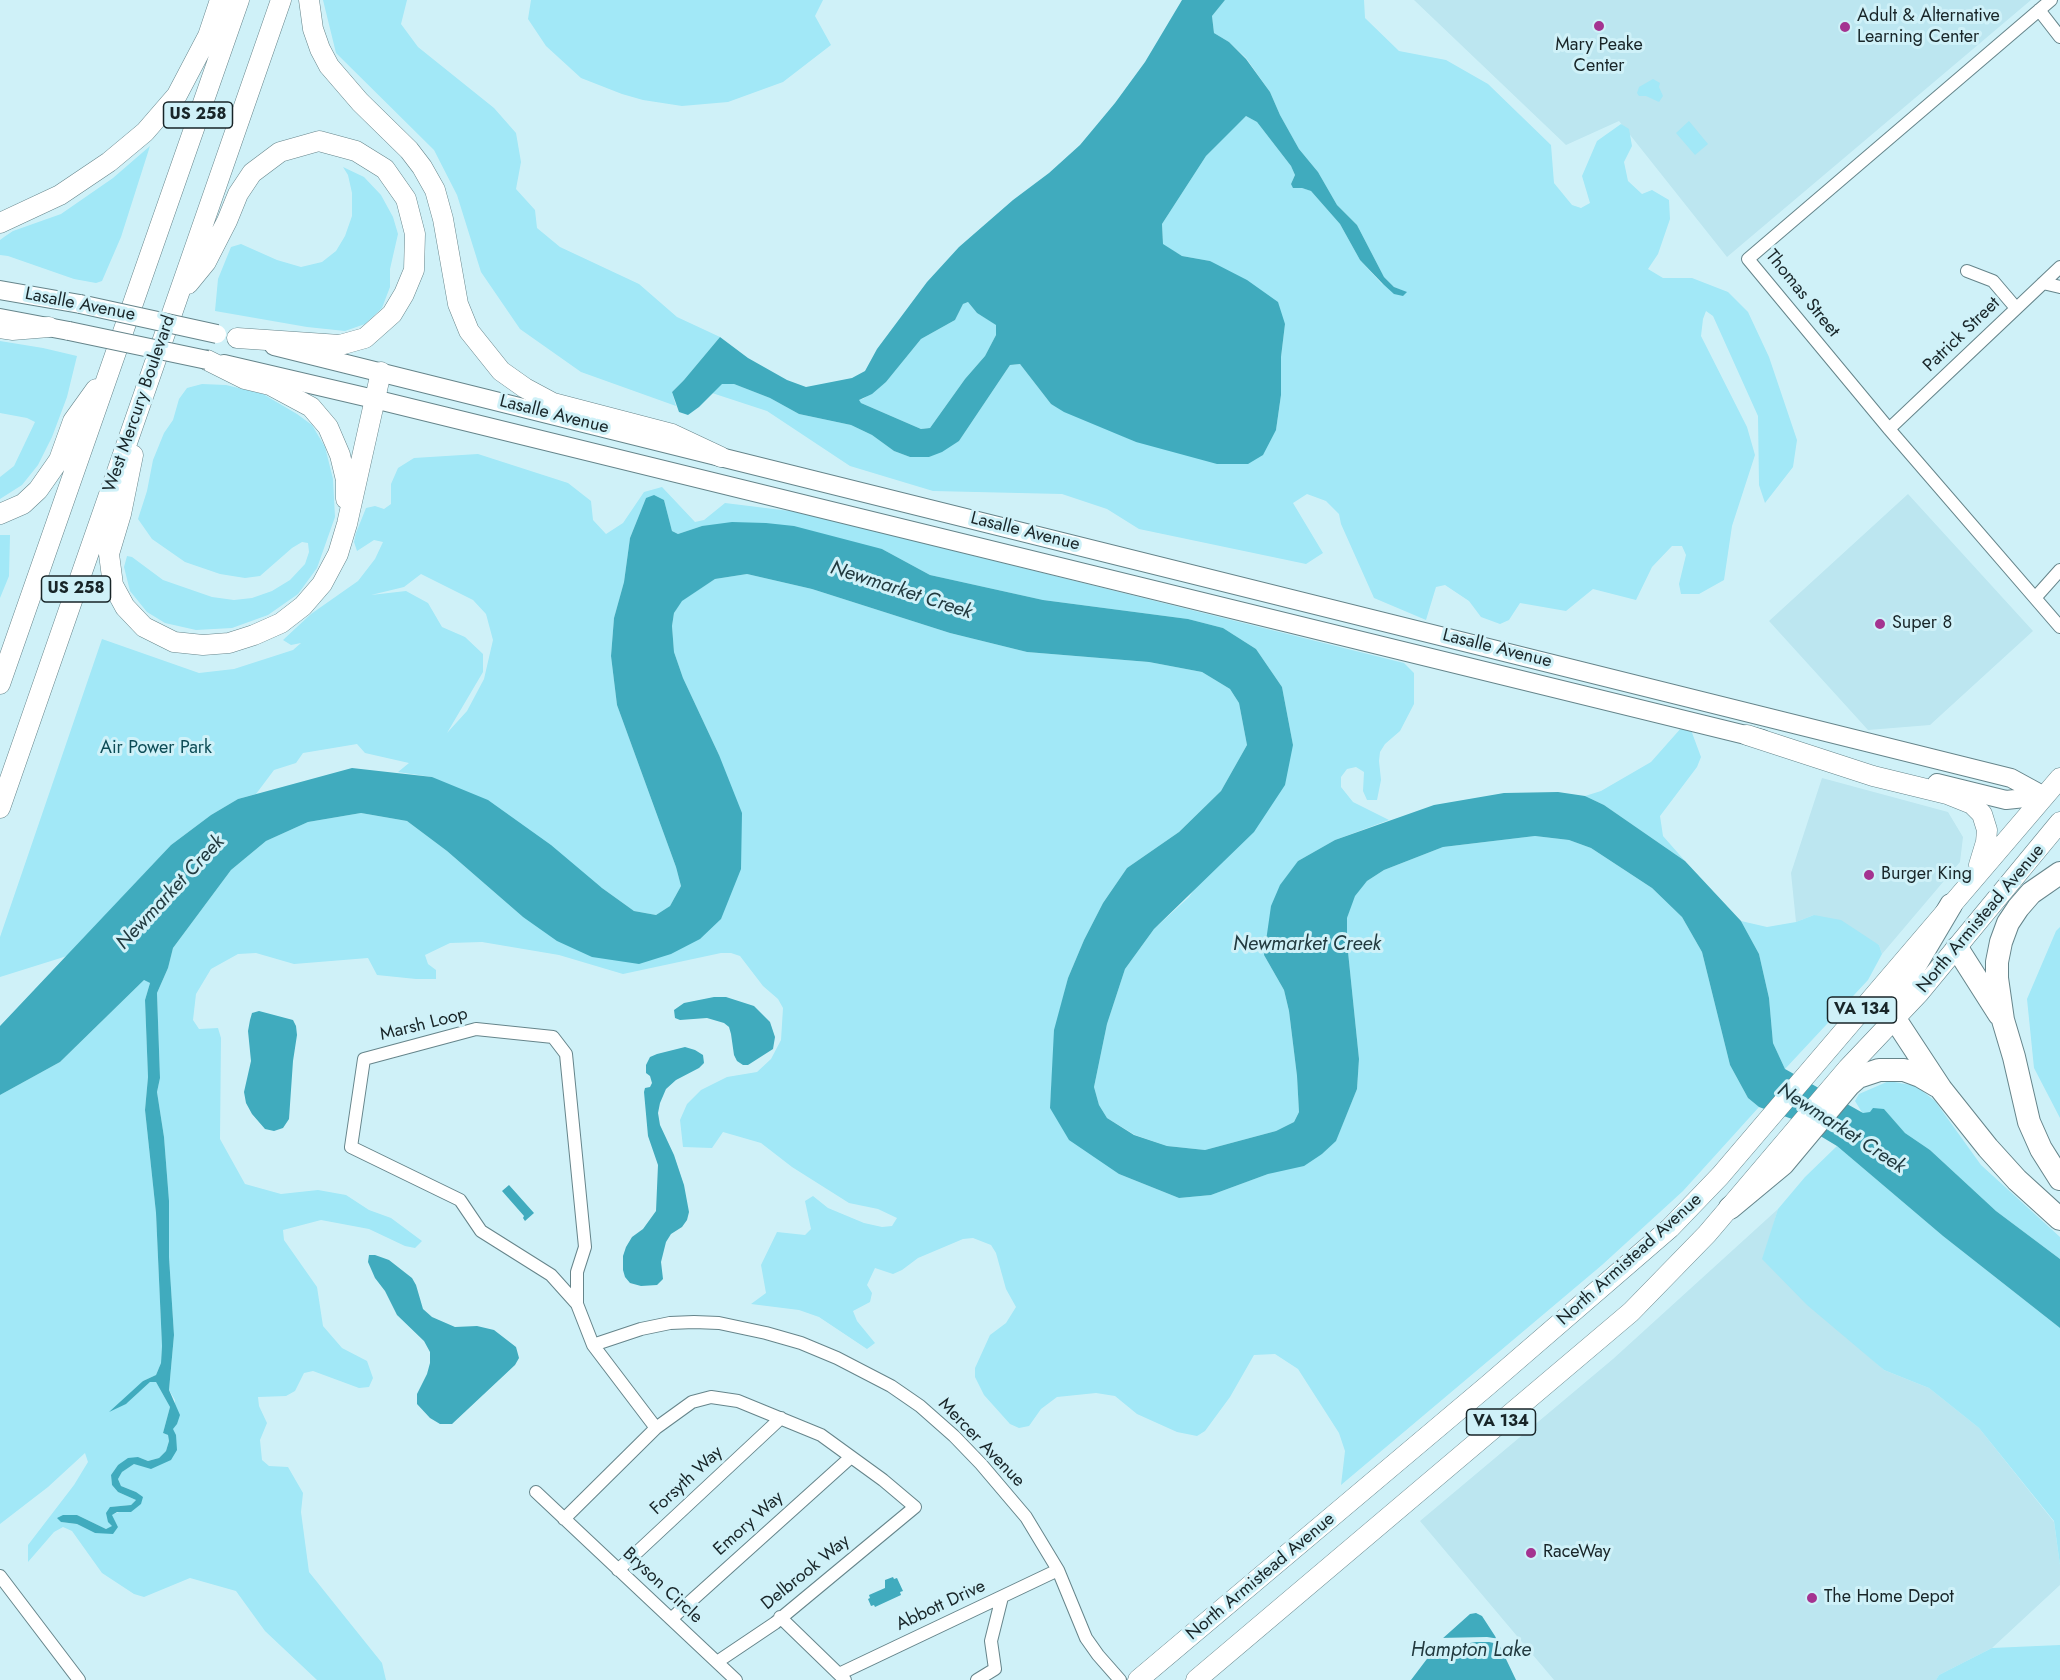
<!DOCTYPE html>
<html>
<head>
<meta charset="utf-8">
<style>
  body { margin:0 }
  canvas { display:block; background:#cff1f8 }
</style>
</head>
<body>
<canvas width="2060" height="1680"></canvas>
<script>
const context = document.querySelector('canvas').getContext('2d');
context.lineJoin = 'round';
function fillPath(path, color) { context.fillStyle = color; context.fill(path, 'evenodd'); }
const toPath = rows => new Path2D(rows.map(r => 'M' + r).join(''));
function stroke(path, color, width, dash) { context.strokeStyle = color; context.lineWidth = width; context.lineCap = dash ? 'butt' : 'round'; context.setLineDash(dash || []); context.stroke(path); }
function label(font, color, halo, rows, align = 'center') {
  context.font = font + ' Jost,sans-serif'; context.lineWidth = 6; context.setLineDash([]); context.textBaseline = 'middle'; context.strokeStyle = halo; context.fillStyle = color; for (const [text, x, y, turn = 0] of rows) {
    context.save(); context.translate(x, y); context.rotate((+turn || 0) * Math.PI / 180); context.textAlign = isNaN(turn) ? turn : align; if (halo) context.strokeText(text, 0, 0); context.fillText(text, 0, 0); context.restore();
  }
}
fillPath(toPath([
  [1414,0,2031,0,1727,257,1619,121,1566,145],
  [1908,494,2033,631,1930,725,1868,730,1769,621],
  [1822,778,1948,812,1963,837,1960,862,1882,954,1879,945,1814,915,1796,922,1791,873],
  [1778,1209,1763,1259,1884,1370,1929,1388,1979,1428,2054,1522,2060,1565,2060,1585,1992,1648,1939,1675,1936,1680,1554,1680,1420,1521,1613,1359]
]), '#bce6f0');
fillPath(toPath([
  [323,0,407,0,401,24,418,47,494,108,516,133,521,162,516,189,535,210,537,228,560,247,639,284,677,317,720,337,684,380,672,392,676,406,581,372,520,329,481,272,457,195,434,150,336,53],
  [531,0,823,0,815,16,831,45,783,82,728,102,682,106,643,100,622,94,581,78,546,46,528,19],
  [1225,0,1364,0,1365,18,1399,51,1446,60,1488,84,1551,145,1554,183,1572,205,1581,208,1590,203,1582,176,1597,141,1621,124,1629,129,1632,146,1624,162,1628,181,1642,194,1652,190,1669,200,1670,219,1658,254,1648,269,1663,278,1692,278,1728,292,1748,312,1769,357,1797,440,1793,467,1765,503,1759,485,1758,416,1713,316,1706,311,1703,319,1701,336,1747,427,1755,455,1732,526,1724,580,1699,594,1681,594,1679,584,1686,555,1682,546,1672,546,1652,567,1636,600,1593,589,1566,611,1520,603,1509,620,1500,624,1481,617,1469,601,1445,585,1436,587,1426,620,1374,598,1341,524,1339,514,1326,501,1307,494,1293,503,1323,553,1306,564,1139,529,1107,509,1062,494,933,491,850,466,767,411,712,393,722,383,734,384,770,398,799,414,851,425,872,435,894,451,910,457,929,457,959,441,1010,365,1020,364,1051,404,1136,442,1276,430,1281,395,1281,357,1285,324,1210,261,1182,256,1163,245,1162,224,1206,156,1232,129,1246,116,1257,122,1291,166,1295,175,1291,184,1311,191,1340,224,1360,260,1382,284,1406,292,1394,287,1384,277,1357,225,1337,205,1318,172,1299,149,1280,115,1270,92,1246,58,1229,42,1214,33,1212,16],
  [1653,79,1660,83,1659,87,1663,96,1659,102,1646,96,1639,96,1637,93,1639,87],
  [1689,121,1708,144,1695,155,1676,133],
  [150,146,121,237,102,281,96,283,74,279,8,256,0,255,0,240,4,237,13,231,61,214,113,178],
  [343,167,364,177,381,195,393,217,398,234,390,269,390,287,382,308,365,324,345,331,307,327,215,311,218,279,231,247,241,244,277,260,301,267,322,262,336,251,345,236,352,216,352,193,348,175],
  [968,302,977,313,997,325,996,335,985,356,965,379,930,428,921,429,861,403,858,400,863,399,886,382,921,339,955,320,963,304],
  [0,341,43,348,77,356,67,397,52,437,38,465,22,485,0,499,0,477,14,466,35,422,27,418,0,413],
  [202,384,226,385,263,394,297,414,312,425,325,447,333,479,335,517,317,568,298,594,268,615,232,628,196,630,165,623,147,612,130,591,124,567,127,556,132,557,163,580,212,597,234,600,252,598,272,591,290,580,305,564,309,552,308,543,302,542,292,548,260,576,245,578,220,574,185,562,152,539,138,519,147,491,153,460,164,433,173,420,179,399,187,388],
  [478,454,568,483,591,501,593,520,606,534,623,523,644,492,662,487,695,522,704,520,725,503,798,512,1404,663,1414,673,1414,704,1400,731,1385,744,1380,752,1379,761,1381,780,1377,800,1367,800,1363,791,1364,772,1356,767,1347,769,1341,777,1341,787,1353,802,1389,820,1335,840,1298,861,1264,955,1284,990,1289,1011,1297,1076,1299,1112,1294,1122,1276,1131,1205,1150,1167,1146,1135,1135,1107,1118,1099,1105,1094,1087,1107,1024,1125,969,1154,929,1189,897,1293,745,1282,687,1256,649,1223,628,1188,619,1043,600,930,575,882,549,702,526,678,534,672,531,664,500,646,498,630,538,624,582,614,618,611,656,617,705,676,867,681,886,670,906,656,915,634,911,602,888,432,777,398,772,409,763,365,753,357,744,303,753,296,763,274,770,256,794,238,799,211,815,171,845,67,956,0,977,0,937,102,639,199,673,234,669,293,650,301,643,291,645,283,640,311,614,358,581,375,559,383,542,374,540,357,551,354,542,356,533,366,508,375,506,384,509,391,504,391,484,398,468,414,458],
  [421,574,473,600,486,614,493,640,484,679,467,711,447,733,483,672,483,654,465,637,442,627,428,603,406,591,371,595,404,587],
  [0,535,10,535,9,576,0,598],
  [747,574,812,589,950,633,1027,652,1149,662,1202,672,1230,689,1239,703,1247,745,1221,791,1179,832,1127,868,1103,903,1084,940,1068,978,1055,1030,1050,1108,1119,1174,1179,1198,1211,1195,1322,1154,1336,1140,1357,1089,1359,1059,1347,942,1347,918,1354,896,1367,881,1384,870,1443,847,1535,836,1569,840,1591,848,1652,888,1682,917,1702,952,1730,1065,1748,1098,1759,1107,1683,1191,1602,1265,1341,1485,1345,1451,1339,1433,1298,1369,1275,1354,1254,1355,1230,1397,1205,1431,1197,1436,1177,1432,1137,1414,1115,1396,1096,1393,1057,1397,1041,1409,1029,1426,1019,1428,1010,1424,984,1395,975,1377,975,1368,990,1335,1006,1323,1016,1307,1006,1289,996,1253,991,1245,973,1238,963,1239,918,1258,902,1270,893,1274,875,1268,867,1285,872,1293,870,1302,853,1311,857,1321,875,1343,867,1349,819,1317,799,1310,751,1304,766,1293,761,1265,777,1232,805,1235,811,1229,805,1201,813,1196,828,1208,864,1223,882,1227,892,1226,897,1218,878,1209,849,1203,792,1167,761,1143,723,1132,712,1148,683,1147,680,1120,687,1104,701,1090,727,1077,757,1072,771,1059,781,1040,783,1008,778,999,763,986,740,956,731,953,721,953,623,974,559,955,482,942,450,943,425,955,428,964,436,970,436,979,416,979,377,975,368,958,294,964,256,953,238,954,211,969,196,994,193,1020,199,1029,218,1028,221,1038,220,1139,245,1184,281,1194,318,1190,346,1195,369,1210,391,1218,422,1241,415,1248,405,1246,369,1229,321,1220,283,1230,284,1240,317,1287,323,1326,342,1348,367,1361,373,1378,369,1387,359,1388,313,1371,304,1373,295,1391,286,1396,258,1397,259,1406,267,1423,260,1440,262,1460,269,1466,288,1467,303,1493,301,1512,309,1572,382,1663,386,1680,317,1680,265,1631,236,1591,190,1578,144,1597,134,1594,102,1573,72,1531,63,1527,54,1532,28,1562,28,1545,74,1485,88,1462,85,1453,48,1487,0,1524,0,1095,60,1062,144,980,150,983,145,1000,148,1077,145,1110,156,1213,162,1346,161,1363,156,1375,143,1381,126,1404,150,1382,156,1382,170,1407,163,1433,168,1435,169,1441,166,1451,159,1458,148,1461,138,1457,118,1465,111,1475,112,1485,118,1492,136,1500,131,1505,110,1507,113,1526,106,1529,77,1515,61,1522,77,1524,95,1533,118,1527,111,1515,141,1504,136,1492,121,1486,118,1479,122,1472,134,1464,171,1460,175,1400,169,1390,174,1335,169,1257,169,1201,164,1137,157,1092,160,1078,157,993,168,968,173,948,231,870,266,841,308,822,361,813,407,821,447,851,523,917,671,954,719,755,683,678,674,652,672,626,674,613,681,601,715,579],
  [1682,727,1691,730,1701,757,1697,767,1660,816,1663,836,1685,861,1604,805,1585,796,1601,791,1651,762],
  [1814,915,1841,920,1879,945,1882,954,1868,980,1785,1069,1773,1043,1769,998,1759,954,1741,921,1767,927,1796,922],
  [2060,927,2060,1118,2034,1068,2027,999,2056,931],
  [1889,1081,1916,1086,1935,1101,1981,1165,2060,1237,2060,1259,1996,1211,1930,1150,1905,1133,1884,1109,1863,1114,1855,1101,1859,1094],
  [1837,1146,1943,1236,2060,1328,2060,1565,2054,1521,1979,1428,1929,1388,1884,1370,1807,1305,1762,1259,1778,1209,1805,1177],
  [2060,1645,2060,1680,1936,1680,1939,1675,1992,1648]
]), '#a2e8f7');
fillPath(toPath([
  [1182,0,1225,0,1212,16,1214,33,1229,42,1246,59,1270,92,1280,115,1299,149,1318,172,1337,205,1357,225,1384,277,1394,287,1407,292,1403,296,1394,294,1383,284,1360,260,1340,224,1311,191,1302,188,1293,188,1291,184,1295,175,1291,166,1257,122,1246,116,1206,156,1162,224,1163,244,1182,256,1210,261,1247,280,1278,302,1285,324,1281,357,1281,395,1276,430,1263,455,1248,464,1217,464,1136,442,1064,412,1051,404,1020,364,1010,365,959,441,942,452,929,457,910,457,894,451,872,435,851,425,799,414,770,398,734,384,722,384,699,407,688,415,679,412,672,392,684,380,720,337,748,358,787,380,806,387,852,378,865,371,877,349,927,282,959,247,1013,200,1049,173,1080,145,1115,103,1145,62],
  [968,302,977,313,996,325,996,335,985,356,965,379,930,428,921,429,861,403,859,400,872,394,886,382,921,339,955,320,963,304],
  [654,495,664,500,672,531,678,534,702,526,732,522,766,523,794,526,882,549,930,575,1043,600,1188,619,1223,628,1256,649,1282,687,1293,745,1285,785,1254,832,1154,929,1125,969,1107,1024,1094,1087,1099,1105,1107,1118,1134,1135,1167,1146,1205,1150,1276,1131,1294,1122,1299,1112,1297,1076,1289,1011,1284,990,1264,955,1271,906,1280,885,1298,861,1335,840,1434,805,1504,793,1558,792,1585,796,1604,805,1685,861,1741,921,1759,954,1769,998,1773,1043,1785,1069,1863,1113,1870,1112,1873,1108,1884,1109,1905,1133,1930,1150,1996,1211,2060,1259,2060,1328,1943,1236,1837,1146,1792,1119,1759,1107,1748,1098,1730,1065,1702,952,1682,917,1652,888,1591,848,1569,840,1535,836,1443,847,1384,870,1367,881,1355,896,1347,918,1347,942,1359,1059,1357,1089,1336,1141,1322,1154,1304,1166,1268,1174,1211,1195,1179,1198,1119,1174,1069,1140,1050,1108,1054,1030,1068,978,1084,940,1103,903,1127,868,1179,832,1221,791,1247,745,1239,703,1230,689,1202,672,1149,662,1027,652,950,633,812,589,747,574,715,579,682,601,674,613,672,626,674,652,683,678,719,755,742,813,741,869,721,919,700,939,671,954,639,964,592,957,557,941,523,917,447,851,407,821,361,813,308,822,266,841,231,870,173,948,168,968,157,993,160,1078,157,1092,164,1137,169,1201,169,1257,174,1335,169,1390,180,1415,177,1424,173,1429,176,1435,177,1450,171,1460,151,1469,134,1464,122,1472,118,1479,121,1486,136,1492,143,1497,141,1504,131,1512,117,1512,112,1515,118,1527,113,1534,95,1533,77,1524,61,1522,57,1518,63,1515,77,1515,106,1529,112,1526,108,1522,106,1513,110,1507,131,1505,136,1500,118,1492,112,1485,111,1475,118,1465,128,1458,138,1457,148,1461,159,1458,166,1451,169,1441,168,1435,163,1433,170,1407,156,1382,150,1382,126,1404,109,1412,143,1381,156,1375,161,1363,162,1346,156,1213,145,1110,148,1077,145,1000,150,983,144,980,60,1062,0,1095,0,1026,171,845,211,815,238,799,352,768,432,777,488,800,551,845,602,888,634,911,656,915,670,906,681,886,676,867,617,705,611,656,614,618,624,582,630,538,646,498],
  [714,997,726,997,754,1006,770,1022,775,1037,773,1049,748,1065,743,1065,737,1061,734,1055,731,1034,729,1027,724,1023,707,1018,680,1020,675,1018,674,1010,684,1003],
  [259,1011,293,1020,296,1026,297,1035,293,1061,289,1119,283,1128,274,1131,265,1129,252,1114,246,1103,244,1092,251,1061,248,1031,250,1020,252,1013],
  [685,1047,695,1050,703,1055,704,1063,699,1068,676,1080,666,1089,660,1103,658,1113,660,1125,674,1155,684,1185,689,1212,687,1220,682,1227,671,1234,666,1242,661,1262,663,1279,657,1285,641,1286,630,1283,625,1277,623,1270,623,1256,626,1247,632,1237,643,1229,656,1211,658,1165,648,1136,644,1092,645,1088,650,1087,652,1083,650,1076,646,1073,646,1065,650,1057,657,1054],
  [509,1185,534,1213,525,1221,523,1218,524,1216,502,1191],
  [369,1255,375,1255,389,1260,412,1278,416,1285,423,1309,432,1317,455,1327,477,1326,494,1330,516,1347,519,1358,515,1365,452,1424,440,1424,430,1418,417,1404,417,1394,427,1374,430,1363,430,1352,424,1341,397,1315,385,1291,375,1278,368,1262],
  [893,1577,894,1579,897,1578,903,1591,900,1592,901,1595,875,1607,874,1605,871,1606,868,1599,870,1598,869,1595,885,1588,885,1580],
  [1476,1613,1482,1616,1495,1636,1516,1680,1411,1680,1442,1639,1470,1614]
]), '#40abbe');
fillPath(toPath([
  [1487,1637,1500,1639,1503,1645,1489,1642,1476,1642,1470,1643,1470,1648,1453,1649,1439,1649,1439,1644,1435,1643,1439,1638]
]), '#cff1f8');
const minor = toPath([
  [2051,0,1748,259,1889,429,2060,627],
  [2039,10,2060,37],
  [1967,271,1993,281,2016,308],
  [2043,283,2060,287],
  [1889,429,2060,267],
  [2035,598,2060,570],
  [476,1029,553,1037,566,1054,585,1247,577,1272,577,1304,551,1275,481,1231,460,1200,351,1147,364,1059,476,1029],
  [577,1304,593,1345,656,1428],
  [593,1345,641,1329,670,1323,694,1322,719,1323,766,1333,801,1343,837,1358,891,1386,920,1406,954,1436,981,1464,1026,1517,1058,1570,1086,1638,1098,1655,1120,1680],
  [536,1492,736,1680],
  [564,1519,656,1428,692,1402,711,1397,738,1401,821,1435,883,1480,915,1507,775,1623,717,1662],
  [618,1570,781,1418],
  [0,1576,79,1680],
  [780,1617,845,1680],
  [671,1619,851,1457],
  [839,1674,1058,1570],
  [977,1680,995,1669,991,1641,1002,1597]
]);
const secondary = toPath([
  [0,290,80,304],
  [0,318,69,331],
  [274,346,2011,778,2044,796],
  [224,364,374,399,1762,739],
  [1937,783,2006,800,2044,796]
]);
const primary = toPath([
  [309,0,313,29,320,49,329,66,360,102,409,150,422,167,435,190,443,219,458,304,469,331,501,371,525,388,553,403,672,434,721,457],
  [0,223,60,195,109,162,145,132,177,95,208,36,220,0],
  [188,284,206,262,227,221,238,194,252,173,280,152,319,141,356,151,385,169,406,199,415,234,414,270,404,294,392,314,365,338,340,345,237,338],
  [0,328,12,330,49,327],
  [207,360,245,379,270,385,311,407,328,427,340,455,346,480,346,499],
  [133,455,121,514,109,554,113,585,125,607,144,627,174,642,203,645,229,643,254,635,281,623,303,606,322,584,338,554,347,524,381,372],
  [0,514,23,504,38,490,59,460,73,421,96,389],
  [0,684,239,0],
  [1747,735,1873,776,1947,794,1972,804,1982,814,1987,830,1986,842,1979,865],
  [0,808,281,0],
  [1138,1680,1487,1386,1670,1228,1720,1176,2060,778],
  [1196,1680,1631,1312,1707,1234,1848,1068,1919,993,2060,822]
]);
const motorway = toPath([
  [2060,873,2031,893,2018,908,2008,923,2001,942,1997,962,1997,978,2003,1020,2014,1057,2029,1122,2041,1149,2060,1179],
  [1951,905,1912,971,1895,994,1892,1010,1895,1019,1941,1089,1988,1148,2017,1180,2060,1219],
  [1957,948,1999,1014],
  [1730,1208,1783,1164,1849,1085,1858,1077,1879,1070,1904,1070,1920,1076,1937,1086]
]);
stroke(minor, '#66858b', 14);
stroke(secondary, '#66858b', 20);
stroke(primary, '#66858b', 21);
stroke(motorway, '#66858b', 24);
stroke(minor, '#fff', 12);
stroke(secondary, '#fff', 18);
stroke(primary, '#fff', 20);
stroke(motorway, '#fff', 22);
const secondaryBridge = toPath([
  [80,304,217,334],
  [69,331,207,360]
]);
stroke(secondaryBridge, '#66858b', 20, []);
stroke(secondaryBridge, '#fff', 18);
for (const [x, y, r, color] of [
  [1599,26,6,"#a43390"],
  [1845,27,6,"#a43390"],
  [1880,624,6,"#a43390"],
  [1869,875,6,"#a43390"],
  [1531,1553,6,"#a43390"],
  [1812,1598,6,"#a43390"]
]) { const dot = new Path2D(); dot.arc(x, y, r, 0, 2 * Math.PI); context.fillStyle = color; context.fill(dot); stroke(dot, '#cff1f8', 2); }
for (const [x, y, w] of [
  [198,115,69],
  [76,589,69],
  [1862,1010,69],
  [1501,1422,69]
]) { const box = new Path2D(); box.roundRect(x - w / 2, y - 13, w, 26, 4.5); context.fillStyle = '#cff1f8'; context.fill(box); stroke(box, '#182528', 1.5); }
label('bold 16px', '#182528', null, [
  ["US 258",198,115],
  ["US 258",76,589],
  ["VA 134",1862,1010],
  ["VA 134",1501,1422]
]);
label('18px', '#182528', '#cff1f8', [
  ["Adult & Alternative",1857,17],
  ["Learning Center",1857,38],
  ["Mary Peake",1599,46,"center"],
  ["Center",1599,67,"center"],
  ["Super 8",1892,624],
  ["Burger King",1881,875],
  ["RaceWay",1543,1553],
  ["The Home Depot",1824,1598]
], 'left');
label('18px', '#182528', '#cff1f8', [
  ["Thomas Street",1802,294,51],
  ["Lasalle Avenue",80,305,11],
  ["Patrick Street",1962,335,-44],
  ["West Mercury Boulevard",140,404,-71],
  ["Lasalle Avenue",554,415,14],
  ["Lasalle Avenue",1025,532,14],
  ["Lasalle Avenue",1497,649,14],
  ["North Armistead Avenue",1981,919,-50],
  ["Marsh Loop",424,1025,-14],
  ["North Armistead Avenue",1630,1260,-42],
  ["Mercer Avenue",981,1443,46],
  ["Forsyth Way",687,1481,-43],
  ["Emory Way",749,1524,-42],
  ["Delbrook Way",806,1573,-39],
  ["North Armistead Avenue",1261,1577,-40],
  ["Bryson Circle",662,1586,43],
  ["Abbott Drive",941,1606,-25]
]);
label('18px', '#0d4c56', '#cff1f8', [
  ["Air Power Park",156,749]
]);
label('italic 20px', '#223a3f', '#cff1f8', [
  ["Newmarket Creek",901,591,18],
  ["Newmarket Creek",171,893,-47],
  ["Newmarket Creek",1307,945],
  ["Newmarket Creek",1841,1129,33],
  ["Hampton Lake",1471,1651]
]);
</script>
</body>
</html>
